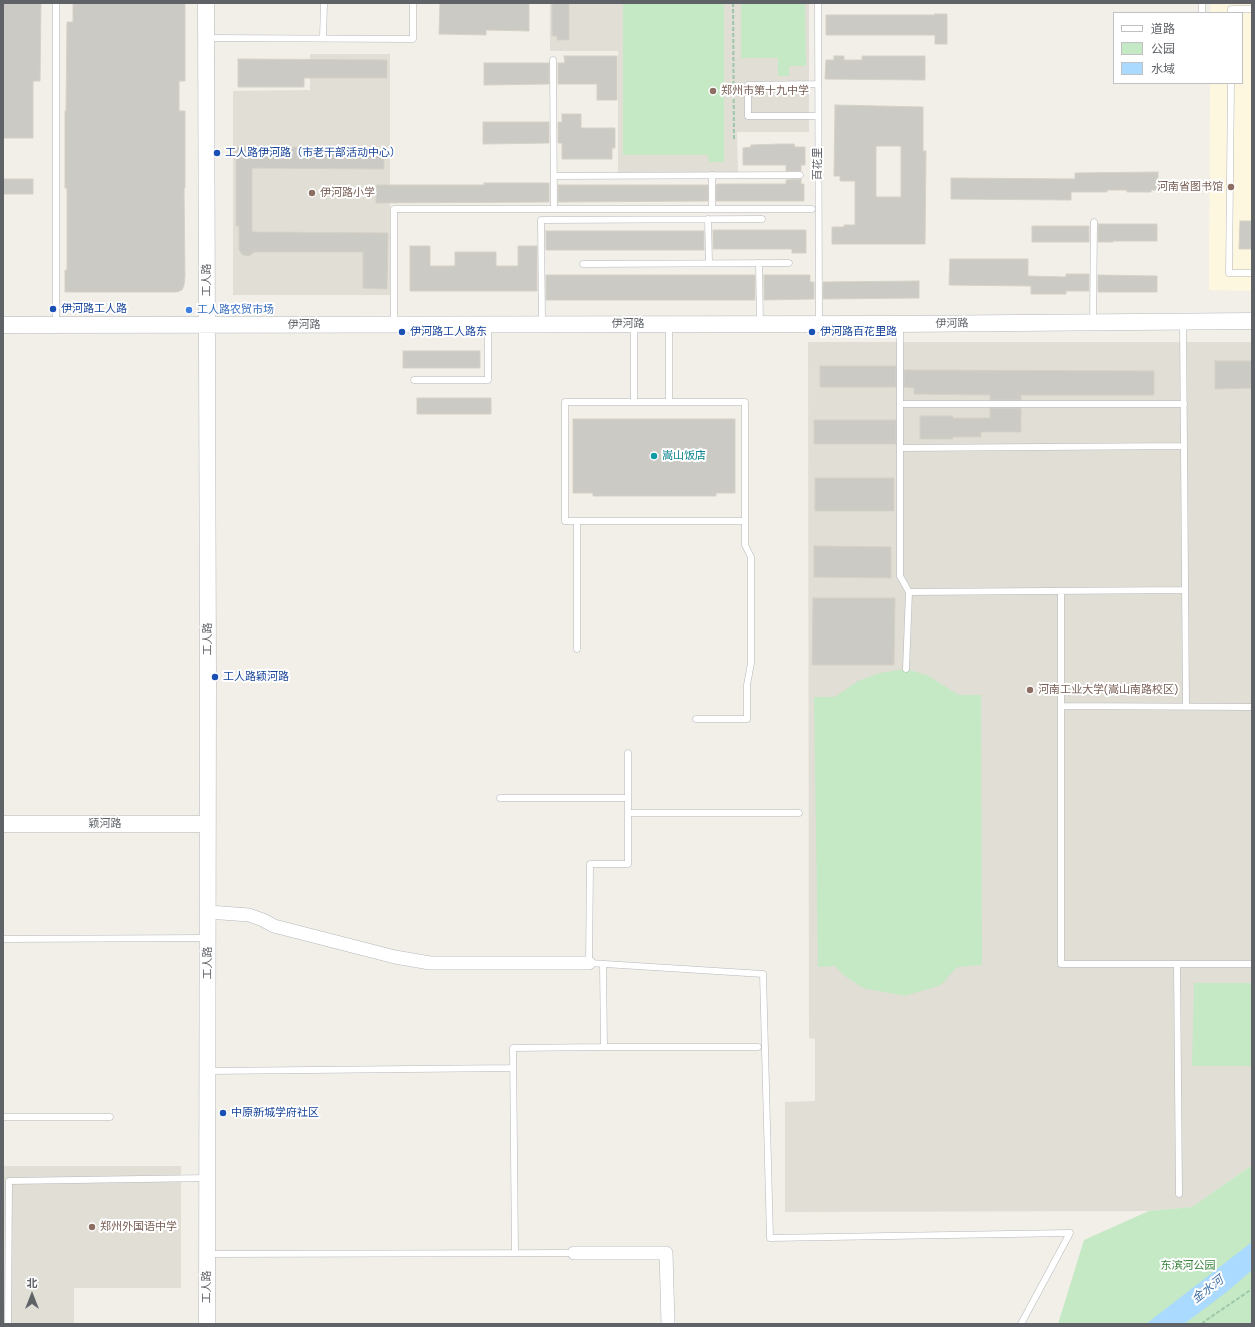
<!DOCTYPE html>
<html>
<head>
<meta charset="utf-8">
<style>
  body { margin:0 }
  #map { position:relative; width:1255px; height:1327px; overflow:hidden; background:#f1efe8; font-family:"DM Sans","Noto Sans SC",sans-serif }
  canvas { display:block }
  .frame { position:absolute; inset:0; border:4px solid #5f6368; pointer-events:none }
  .legend { position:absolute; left:1113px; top:12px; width:130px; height:72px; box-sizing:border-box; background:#fff; border:1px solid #bfc1c3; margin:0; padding:5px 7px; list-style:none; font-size:12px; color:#5f6368 }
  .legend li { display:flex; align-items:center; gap:8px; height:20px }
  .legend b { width:20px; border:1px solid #bfc1c3 }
  .north { position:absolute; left:12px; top:1275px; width:40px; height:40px; -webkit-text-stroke:3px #fff; paint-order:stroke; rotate:0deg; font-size:11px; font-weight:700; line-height:16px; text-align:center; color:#5f6368 }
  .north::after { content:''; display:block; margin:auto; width:14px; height:18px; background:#5f6368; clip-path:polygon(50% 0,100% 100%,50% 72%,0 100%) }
</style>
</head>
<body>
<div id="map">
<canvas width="1255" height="1327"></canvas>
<div class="frame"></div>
<ul class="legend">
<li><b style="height:5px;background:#fff"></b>道路</li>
<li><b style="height:11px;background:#c5e8c5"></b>公园</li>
<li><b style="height:11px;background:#aadaff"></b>水域</li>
</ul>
<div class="north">北</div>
</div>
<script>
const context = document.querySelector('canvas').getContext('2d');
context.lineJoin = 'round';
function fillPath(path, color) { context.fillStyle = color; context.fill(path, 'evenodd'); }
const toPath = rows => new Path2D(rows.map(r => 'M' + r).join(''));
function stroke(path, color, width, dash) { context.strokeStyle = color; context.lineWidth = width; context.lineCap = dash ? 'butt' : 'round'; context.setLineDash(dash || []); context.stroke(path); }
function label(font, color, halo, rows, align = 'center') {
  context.font = font + ' "DM Sans","Noto Sans SC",sans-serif'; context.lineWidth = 4; context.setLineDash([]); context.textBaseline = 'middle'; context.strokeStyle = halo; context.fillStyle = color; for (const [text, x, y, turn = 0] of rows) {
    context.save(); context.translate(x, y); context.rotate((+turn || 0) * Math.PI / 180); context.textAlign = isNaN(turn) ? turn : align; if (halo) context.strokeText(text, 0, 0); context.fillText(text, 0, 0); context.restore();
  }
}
fillPath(toPath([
  [1211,3,1252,3,1252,291,1209,290,1210,83,1242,83,1242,13,1211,13]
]), '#fef7e0');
fillPath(toPath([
  [550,3,809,3,809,132,737,132,738,172,618,173,618,51,550,51],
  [310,54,390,54,390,295,233,295,233,91,310,90],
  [808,342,1252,342,1252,1165,1192,1207,1149,1211,785,1212,785,1102,815,1101,815,1039,809,1038],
  [3,1166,181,1166,181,1288,74,1288,74,1324,3,1324]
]), '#e1ded6');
fillPath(toPath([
  [623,3,724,3,724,162,709,162,708,155,623,155],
  [741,3,805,3,806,66,789,66,789,76,778,76,778,58,741,58],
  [906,669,927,675,959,695,981,695,982,965,957,967,941,985,905,996,863,988,845,976,835,966,818,967,814,697,835,697,858,681,880,673],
  [1194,983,1252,983,1252,1066,1192,1066],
  [1252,1165,1252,1324,1058,1324,1084,1240,1149,1211,1192,1207]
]), '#c5e8c5');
fillPath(toPath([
  [1252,1242,1252,1270,1228,1291,1184,1324,1146,1324]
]), '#aadaff');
const building = toPath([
  [3,3,41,3,40,81,33,81,33,138,3,138,3,3],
  [73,3,185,3,185,81,179,81,179,111,185,111,185,188,184,188,185,276,184,285,182,290,177,292,65,292,65,270,67,270,67,188,65,188,65,111,66,111,67,22,73,22,73,3],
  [440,3,529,3,529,31,486,30,486,35,439,34,440,3],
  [552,3,569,3,569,40,557,40,557,36,552,36,552,3],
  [935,14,947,14,947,44,935,44,935,35,826,35,826,15,935,15,935,14],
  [564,56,617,56,617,100,597,100,597,84,558,84,558,63,565,63,564,56],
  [834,56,844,56,844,60,862,60,862,56,925,56,925,80,825,79,826,60,834,60,834,56],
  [238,59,387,60,387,78,304,78,304,87,238,87,238,59],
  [484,63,549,63,549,84,484,85,484,63],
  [835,105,923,107,923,151,926,151,925,244,832,244,832,227,844,227,844,225,855,225,855,181,840,181,840,176,834,176,835,105],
  [876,146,901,146,901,197,876,197,876,146],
  [562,114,581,114,581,128,615,128,615,148,612,148,612,159,562,159,562,143,558,143,558,122,562,122,562,114],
  [483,122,549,122,549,143,483,144,483,122],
  [780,144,794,144,795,147,805,147,805,165,801,165,801,171,786,171,786,165,743,165,743,148,751,147,751,145,780,144],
  [236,147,384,148,384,169,252,168,252,232,388,233,387,289,363,288,363,252,254,252,249,256,243,255,239,250,239,226,236,226,236,147],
  [1158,172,1158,190,1151,190,1151,192,1127,192,1127,190,1107,190,1107,192,1071,192,1071,200,951,199,951,178,1075,179,1075,173,1158,172],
  [3,179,33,179,33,194,3,194,3,179],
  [801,179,801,184,804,184,804,201,716,201,716,185,718,184,786,184,786,180,801,179],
  [484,183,549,183,549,202,376,203,376,185,484,185,484,183],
  [558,185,708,185,708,201,558,202,558,185],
  [1240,221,1252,221,1252,249,1239,249,1240,221],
  [1098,224,1157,224,1157,241,1113,241,1113,242,1098,242,1098,224],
  [1032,226,1089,226,1089,242,1032,242,1032,226],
  [713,230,806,230,806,253,792,253,792,249,713,249,713,230],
  [546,231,704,231,704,250,546,250,546,231],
  [410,246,430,246,430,266,455,266,455,252,496,252,496,266,518,266,518,246,537,246,537,291,410,291,410,246],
  [950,259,1028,259,1028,276,1066,277,1066,274,1089,274,1089,291,1066,291,1066,294,1031,294,1031,286,949,285,950,259],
  [546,275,755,275,755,300,546,300,546,275],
  [764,275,810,275,810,282,814,282,814,299,764,300,764,275],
  [1098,275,1157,276,1157,292,1098,292,1098,275],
  [919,281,919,298,823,299,823,282,919,281],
  [403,351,480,351,480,368,403,368,403,351],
  [1215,361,1252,361,1252,388,1215,389,1215,361],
  [820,366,896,366,896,387,820,387,820,366],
  [904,370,1154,371,1154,395,1021,395,1021,400,990,400,990,395,914,394,914,388,904,387,904,370],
  [417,398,491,398,491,414,417,414,417,398],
  [990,408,1021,408,1021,432,981,432,981,437,953,437,953,439,920,439,920,416,953,416,953,418,990,418,990,408],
  [573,419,735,419,735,493,716,493,716,496,593,496,593,493,573,493,573,419],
  [814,420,896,420,896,444,814,444,814,420],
  [815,478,894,478,894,511,815,511,815,478],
  [814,546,891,547,891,578,814,577,814,546],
  [813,598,895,598,894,665,812,665,813,598]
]);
fillPath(building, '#cccac5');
stroke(building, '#d6d1c6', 1);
const service = toPath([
  [56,3,56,323],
  [818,3,819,323],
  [1202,3,1202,13],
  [1231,13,1231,9,1252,9],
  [208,38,413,39,413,3],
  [323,38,324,3],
  [553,60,554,209],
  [1231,83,1229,273,1252,273],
  [818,84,748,85,748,116,818,116],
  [712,175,712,209],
  [554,176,800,175],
  [708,219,709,263],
  [759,263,760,324],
  [583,264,789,263],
  [1093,322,1094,222],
  [394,323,394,209,812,209],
  [542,323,541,220,762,219],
  [1183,323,1186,707],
  [669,324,669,402],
  [900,324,900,576,909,592,906,669],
  [634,325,634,402],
  [414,380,488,380,488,325],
  [565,402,745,402,745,521,565,521,565,402],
  [900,404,1184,404],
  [900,448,1184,446],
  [577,521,577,649],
  [1061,591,1061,964,1252,964],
  [909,592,1185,590],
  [1061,706,1252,707],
  [696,719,747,719,747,685,751,663,751,557,745,545,745,521],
  [628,753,628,864,590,864,589,963,763,974,770,1238,1070,1233,1021,1324],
  [500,798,628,798],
  [628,813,799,813],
  [3,939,207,938],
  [603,964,604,1047,758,1047],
  [1177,964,1179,1194],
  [209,1071,513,1068],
  [3,1117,110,1117],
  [515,1253,513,1048,604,1047],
  [209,1254,574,1253],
  [8,1324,9,1181,207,1178]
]);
const minor = toPath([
  [208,912,249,915,263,920,274,926,395,957,430,963,589,963],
  [574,1253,666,1253,668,1324]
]);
const tertiary = toPath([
  [206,3,208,680,207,1324],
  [3,325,900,324,1252,321],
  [3,824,208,824]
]);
stroke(service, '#b5b8bc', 7);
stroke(minor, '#b5b8bc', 14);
stroke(tertiary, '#b5b8bc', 17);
stroke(toPath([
  [733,3,734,141],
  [1202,1324,1205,1321,1252,1289]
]), '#9cc7a9', 2, [4, 2]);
stroke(service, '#fff', 6);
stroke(minor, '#fff', 13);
stroke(tertiary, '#fff', 16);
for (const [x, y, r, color] of [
  [713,91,4,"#8d6e63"],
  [217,153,4,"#1a4fb4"],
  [1231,187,4,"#8d6e63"],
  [312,193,4,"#8d6e63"],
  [53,309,4,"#1a4fb4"],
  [189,310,4,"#3f7fe0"],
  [402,332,4,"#1a4fb4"],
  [812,332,4,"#1a4fb4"],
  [654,456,4,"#0f9aa8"],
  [215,677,4,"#1a4fb4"],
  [1030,690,4,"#8d6e63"],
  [223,1113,4,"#1a4fb4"],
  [92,1227,4,"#8d6e63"]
]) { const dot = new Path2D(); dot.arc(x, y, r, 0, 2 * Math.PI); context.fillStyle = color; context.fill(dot); stroke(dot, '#fff', 1.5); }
label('11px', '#785e54', '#fff', [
  ["郑州市第十九中学",721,91],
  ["河南省图书馆",1223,187,"right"],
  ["伊河路小学",320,193],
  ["河南工业大学(嵩山南路校区)",1038,690],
  ["郑州外国语中学",100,1227]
], 'left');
label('11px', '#164399', '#fff', [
  ["工人路伊河路（市老干部活动中心）",225,153],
  ["伊河路工人路",61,309],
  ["伊河路工人路东",410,332],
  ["伊河路百花里路",820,332],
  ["工人路颖河路",223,677],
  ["中原新城学府社区",231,1113]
], 'left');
label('11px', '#5f6368', '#fff', [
  ["百花里",818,164,-90],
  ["工人路",207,280,-90],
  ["伊河路",628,324],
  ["伊河路",952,324,-1],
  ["伊河路",304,325],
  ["工人路",208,639,-90],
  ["颖河路",105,824],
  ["工人路",208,963,-90],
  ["工人路",207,1287,-90]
]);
label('11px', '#366cbe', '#fff', [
  ["工人路农贸市场",197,310]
], 'left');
label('11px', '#0d838f', '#fff', [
  ["嵩山饭店",662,456]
], 'left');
label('11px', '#348238', '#fff', [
  ["东滨河公园",1188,1266]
]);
label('italic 12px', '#4174aa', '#fff', [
  ["金水河",1208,1290,-38]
]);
</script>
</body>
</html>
